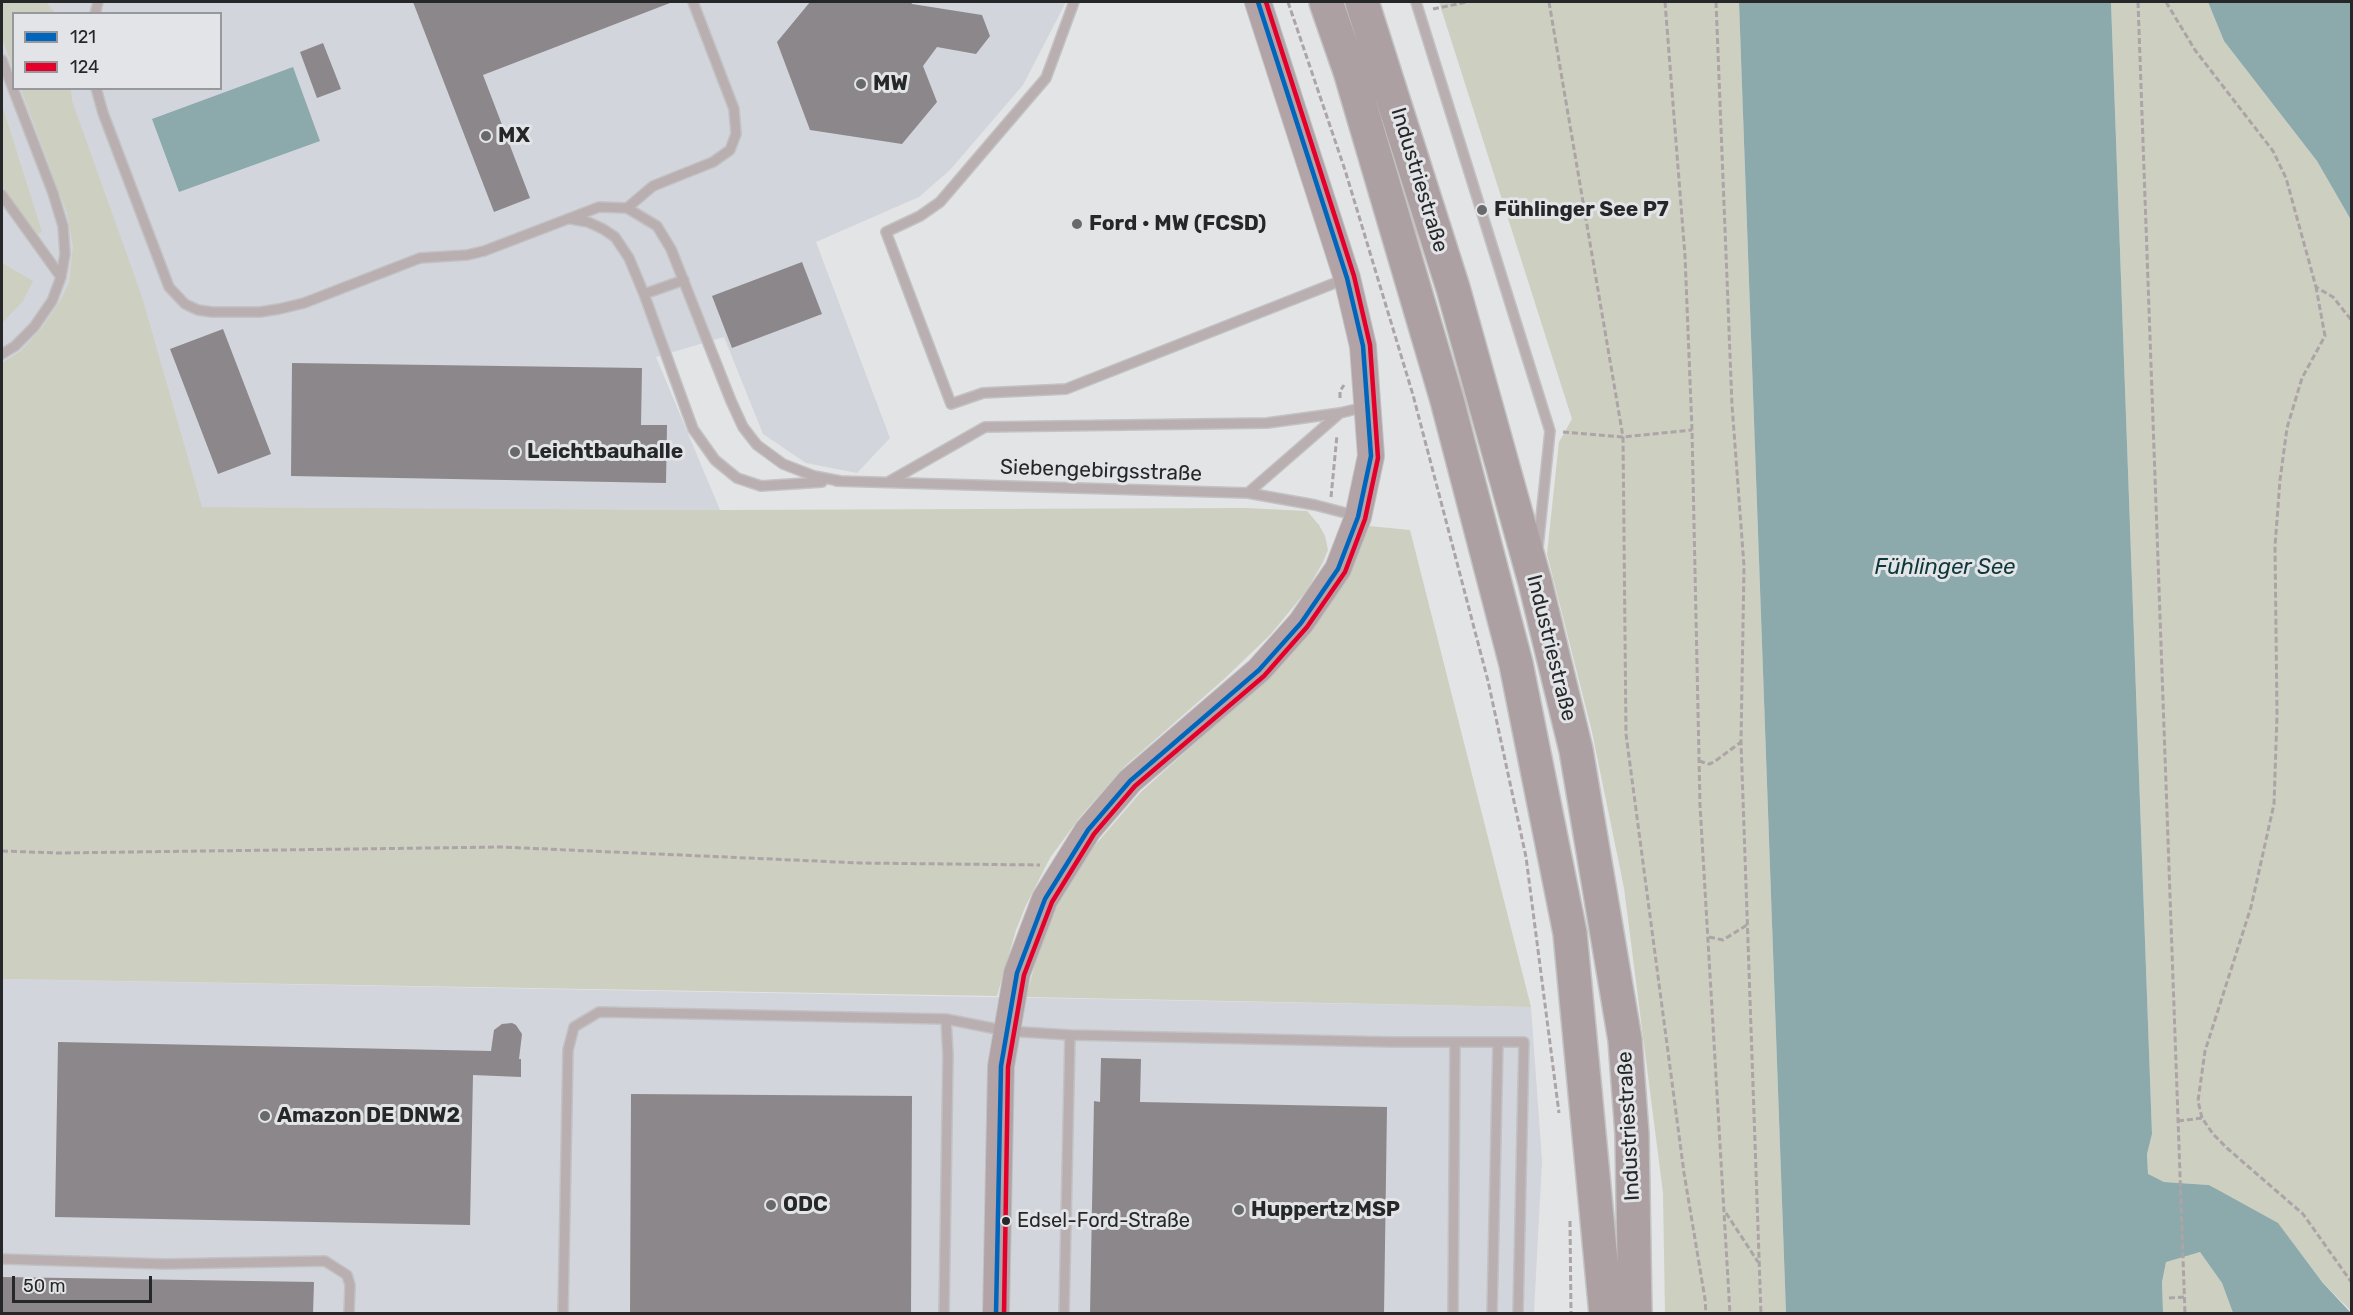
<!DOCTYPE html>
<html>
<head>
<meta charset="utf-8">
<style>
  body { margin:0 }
  #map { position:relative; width:2353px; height:1315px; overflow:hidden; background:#e3e4e6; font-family:Rubik,sans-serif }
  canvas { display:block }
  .frame { position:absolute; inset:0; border:3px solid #262728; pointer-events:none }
  .legend { position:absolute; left:12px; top:12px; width:210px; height:78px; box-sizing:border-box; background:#e2e4e7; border:2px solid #97989b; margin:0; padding:8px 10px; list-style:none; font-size:18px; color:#262728 }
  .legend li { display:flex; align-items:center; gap:12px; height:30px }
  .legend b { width:30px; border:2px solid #97989b }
  .scale { position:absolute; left:12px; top:1276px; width:140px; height:27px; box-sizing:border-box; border:3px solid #262728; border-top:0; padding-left:8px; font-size:18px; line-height:21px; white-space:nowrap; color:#262728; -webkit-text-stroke:4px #e2e4e7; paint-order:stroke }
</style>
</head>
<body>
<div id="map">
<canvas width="2353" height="1315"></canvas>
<div class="frame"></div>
<ul class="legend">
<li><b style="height:8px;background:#0065bd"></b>121</li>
<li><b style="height:8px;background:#e4002b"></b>124</li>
</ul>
<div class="scale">50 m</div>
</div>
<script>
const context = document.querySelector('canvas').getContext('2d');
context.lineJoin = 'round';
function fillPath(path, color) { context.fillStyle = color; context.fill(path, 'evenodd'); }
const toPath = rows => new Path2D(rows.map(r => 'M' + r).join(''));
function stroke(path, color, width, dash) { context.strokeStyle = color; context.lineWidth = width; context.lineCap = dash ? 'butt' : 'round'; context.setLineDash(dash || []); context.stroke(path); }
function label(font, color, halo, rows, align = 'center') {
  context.font = font + ' Rubik,sans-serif'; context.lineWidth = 6; context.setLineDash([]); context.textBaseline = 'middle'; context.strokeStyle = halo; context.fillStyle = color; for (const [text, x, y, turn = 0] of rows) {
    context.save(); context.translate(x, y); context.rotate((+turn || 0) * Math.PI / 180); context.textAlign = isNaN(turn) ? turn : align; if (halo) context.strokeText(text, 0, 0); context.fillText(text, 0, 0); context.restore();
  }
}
fillPath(toPath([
  [2,2,1066,2,1023,85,950,170,919,197,816,242,890,438,857,473,806,463,763,434,724,337,656,357,720,510,2,506],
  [14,14,220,14,220,88,14,88],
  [2,979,1531,1007,1542,1161,1534,1313,2,1314]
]), '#d2d5dc');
fillPath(toPath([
  [2,2,46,2,55,13,14,14,13,69,2,37],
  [1439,2,1739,2,1786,1313,1665,1313,1663,1193,1624,888,1592,732,1547,554,1559,442,1572,419],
  [2111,2,2208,2,2224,41,2317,161,2351,220,2351,1311,2322,1282,2210,1185,2164,1182,2148,1175,2147,1154,2152,1134],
  [21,89,71,89,72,101,142,297,202,507,720,510,1245,508,1307,511,1319,525,1325,536,1328,550,1323,562,1307,590,1271,634,1223,680,1124,767,1080,817,1050,858,1026,905,1016,930,997,996,2,979,2,363,21,351,42,328,59,303,69,283,73,246,67,213],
  [2,105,42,232,37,234,2,185],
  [2,263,33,281,23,301,2,323],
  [1369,526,1410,530,1531,1007,1026,997,1035,964,1049,925,1059,902,1090,851,1140,793,1276,670,1308,634,1344,584],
  [2200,1252,2222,1283,2233,1313,2163,1314,2162,1282,2166,1261]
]), '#cdcfc1');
fillPath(toPath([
  [1739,2,2111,2,2152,1134,2147,1154,2148,1174,2164,1182,2209,1185,2278,1223,2322,1282,2351,1313,2233,1313,2222,1283,2200,1252,2166,1262,2162,1282,2163,1313,1786,1313],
  [2208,2,2351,2,2351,220,2317,161,2224,41],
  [293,67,320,141,179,192,152,119]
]), '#8ca9ac');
fillPath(toPath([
  [413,2,670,2,670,3,483,75,530,198,494,212],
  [810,2,911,2,912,4,982,15,990,36,976,54,937,47,923,66,937,102,902,144,810,130,777,42],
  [323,43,341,89,317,98,300,52],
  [802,262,822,314,732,348,712,296],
  [223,329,271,454,218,474,170,349],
  [292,363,642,368,641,425,667,425,666,483,291,476],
  [512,1023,516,1025,522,1034,519,1059,521,1059,521,1077,473,1075,470,1225,55,1217,58,1042,491,1051,494,1030,502,1024],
  [1101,1058,1141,1059,1140,1102,1387,1107,1384,1314,1090,1314,1094,1101,1100,1102],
  [631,1094,912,1096,911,1314,630,1314],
  [2,1277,314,1282,313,1314,2,1314]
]), '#8c878a');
const lane = toPath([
  [1074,2,1046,78,1034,92,940,202,920,216,886,232,951,404,983,393,1066,389,1345,279],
  [1416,2,1550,431,1538,547],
  [95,14,98,2],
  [2,60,53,193,63,226,65,254,61,277,52,301,34,327,15,346,2,354],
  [96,88,103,113,169,287,185,304,198,310,212,312,260,312,279,309,304,303,420,258,467,255,484,251,599,207,627,208,657,226,671,249,731,401,743,427,757,445,783,464,814,476,840,481],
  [2,195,61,277],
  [627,208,653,186,713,162,730,150,736,134,734,109,693,2],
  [571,219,588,222,603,229,615,237,629,258,644,294],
  [684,280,644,294,693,429,715,460,737,478,761,486,822,482],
  [836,481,1248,493,1315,505,1357,516],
  [890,481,985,427,1267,423,1340,413,1365,407],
  [1248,493,1340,413],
  [1070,1035,1392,1042,1524,1042,1518,1314],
  [2,1259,165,1264,325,1261,347,1275,350,1285,349,1314],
  [563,1314,568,1050,574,1027,599,1012,946,1019,1007,1031,1070,1035,1064,1314],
  [944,1314,948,1055,946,1019],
  [1453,1314,1455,1042],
  [1492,1314,1498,1042]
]);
const secondary = toPath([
  [996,1314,1001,1066,1017,973,1045,899,1088,830,1130,781,1259,670,1301,623,1338,569,1358,517,1371,456,1363,346,1347,278,1258,2]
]);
const highway = toPath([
  [1326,2,1350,71,1447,400,1516,664,1570,933,1606,1314],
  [1362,2,1453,288,1535,582,1576,750,1625,1040,1632,1134,1635,1314]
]);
stroke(lane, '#c2c2c3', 12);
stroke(secondary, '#c2c2c3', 28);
stroke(highway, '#c2c2c3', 36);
stroke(toPath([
  [1288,2,1345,170,1413,395,1488,681,1526,857,1559,1113],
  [1549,2,1623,437,1626,734,1684,1173,1705,1299,1706,1314],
  [1665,2,1685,256,1692,430,1700,805,1730,1314],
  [1716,2,1732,405,1744,566,1741,742,1761,1314],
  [2138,2,2185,1314],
  [2166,2,2195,50,2273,151,2286,178,2316,287,2333,297,2352,321],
  [1433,9,1467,2],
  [1340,398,1340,391,1344,385],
  [1563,432,1623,437,1692,430],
  [1331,497,1337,435],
  [1699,761,1709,764,1714,762,1741,742],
  [2,851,58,853,501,847,860,863,1040,865],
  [1709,937,1723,940,1747,925],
  [2202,1118,2198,1101,2205,1051,2251,907,2274,804,2277,715,2275,546,2280,480,2287,428,2302,378,2325,336,2316,287],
  [2178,1121,2202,1118,2213,1134,2228,1149,2303,1214,2352,1283],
  [1726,1213,1758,1262],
  [1570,1221,1571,1314],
  [2169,1298,2185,1297]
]), '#aca4a6', 3, [6, 3]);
stroke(lane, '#b9aeb0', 9);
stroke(secondary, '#b1a3a6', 26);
stroke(highway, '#ada0a3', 33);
stroke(toPath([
  [996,1314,1001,1066,1017,973,1045,899,1088,830,1130,781,1259,670,1301,623,1338,569,1358,517,1371,456,1363,346,1347,278,1258,2]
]), '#0065bd', 4.5);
stroke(toPath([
  [1004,1314,1008,1067,1024,975,1052,902,1094,834,1135,786,1264,676,1307,627,1345,572,1365,519,1378,458,1370,345,1354,276,1266,2]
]), '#e4002b', 4.5);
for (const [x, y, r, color] of [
  [861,84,6,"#68696a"],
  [486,136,6,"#68696a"],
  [1482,210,6,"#68696a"],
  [1077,224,6,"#68696a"],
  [515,452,6,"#68696a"],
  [265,1116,6,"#68696a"],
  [771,1205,6,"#68696a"],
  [1239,1210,6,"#68696a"],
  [1006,1221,5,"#262728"]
]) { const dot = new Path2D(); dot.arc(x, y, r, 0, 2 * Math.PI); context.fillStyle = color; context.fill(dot); stroke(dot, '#e2e4e7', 2); }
label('20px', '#262728', '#e2e4e7', [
  ["Edsel-Ford-Straße",1017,1221]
], 'left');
label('bold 21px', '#262728', '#e2e4e7', [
  ["MW",873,84],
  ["MX",498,136],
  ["Fühlinger See P7",1494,210],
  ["Ford • MW (FCSD)",1089,224],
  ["Leichtbauhalle",527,452],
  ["Amazon DE DNW2",277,1116],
  ["ODC",783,1205],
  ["Huppertz MSP",1251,1210]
], 'left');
label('21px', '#262728', '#e2e4e7', [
  ["Industriestraße",1419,180,73],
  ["Siebengebirgsstraße",1101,471,2],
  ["Industriestraße",1551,648,76],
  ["Industriestraße",1629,1126,-93]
]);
label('italic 22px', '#0e373a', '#e2e4e7', [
  ["Fühlinger See",1945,568]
]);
</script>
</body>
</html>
